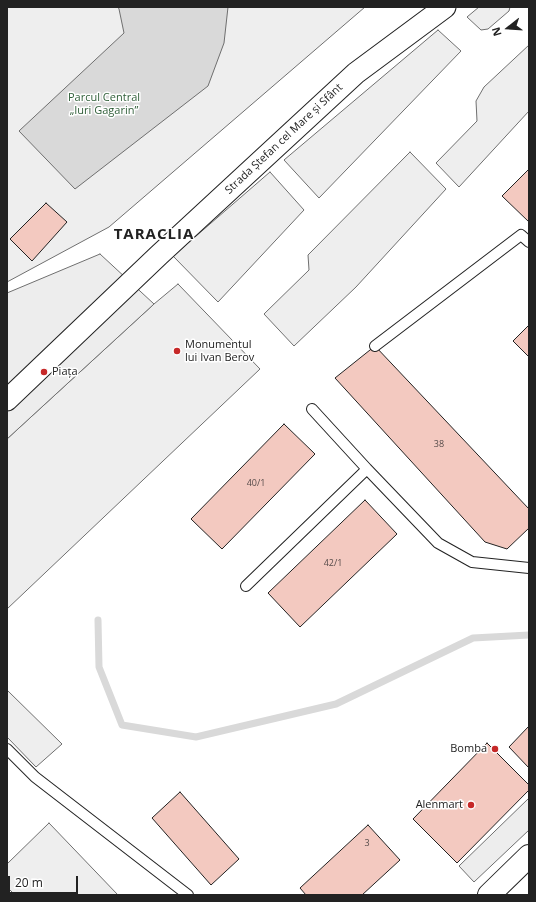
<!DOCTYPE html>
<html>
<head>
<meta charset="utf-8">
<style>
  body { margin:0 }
  #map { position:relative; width:536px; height:902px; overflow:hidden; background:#fff; font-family:"Open Sans",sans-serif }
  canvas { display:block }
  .frame { position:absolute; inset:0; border:8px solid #222; pointer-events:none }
  .north { position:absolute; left:488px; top:8px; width:40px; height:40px; -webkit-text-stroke:3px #fff; paint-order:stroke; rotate:253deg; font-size:11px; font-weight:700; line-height:16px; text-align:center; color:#222 }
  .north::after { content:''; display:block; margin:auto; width:14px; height:18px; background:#222; clip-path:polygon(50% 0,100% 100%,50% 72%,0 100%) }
  .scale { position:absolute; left:8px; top:876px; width:70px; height:18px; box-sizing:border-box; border:2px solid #222; border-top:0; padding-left:5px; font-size:12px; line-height:14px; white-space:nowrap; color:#222; -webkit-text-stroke:3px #fff; paint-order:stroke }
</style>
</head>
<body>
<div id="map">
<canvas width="536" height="902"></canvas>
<div class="frame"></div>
<div class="north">N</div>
<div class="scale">20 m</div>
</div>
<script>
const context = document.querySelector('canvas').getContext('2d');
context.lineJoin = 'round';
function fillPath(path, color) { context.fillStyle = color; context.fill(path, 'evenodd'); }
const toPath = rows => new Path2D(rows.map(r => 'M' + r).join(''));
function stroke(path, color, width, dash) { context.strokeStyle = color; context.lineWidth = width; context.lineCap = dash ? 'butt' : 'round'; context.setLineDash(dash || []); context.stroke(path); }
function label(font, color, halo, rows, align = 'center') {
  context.font = font + ' "Open Sans",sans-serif'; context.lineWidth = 3; context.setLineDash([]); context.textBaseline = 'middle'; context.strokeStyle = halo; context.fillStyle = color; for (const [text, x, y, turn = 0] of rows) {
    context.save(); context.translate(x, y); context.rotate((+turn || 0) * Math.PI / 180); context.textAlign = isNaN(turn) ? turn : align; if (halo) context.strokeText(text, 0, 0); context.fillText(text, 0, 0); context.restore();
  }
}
const green = toPath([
  [7,7,365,7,109,227,7,282,7,7],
  [479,7,510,7,509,11,488,29,481,30,467,17,479,7],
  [438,30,461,51,319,198,284,160,438,30],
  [529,45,529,111,459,187,436,163,477,121,476,101,484,87,529,45],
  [410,152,446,189,356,287,294,346,264,314,309,270,308,255,410,152],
  [270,172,304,210,218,302,173,256,270,172],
  [178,284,260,369,7,609,7,439,154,304,178,284],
  [7,690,62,744,36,767,7,737,7,690],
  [49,823,118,895,15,895,7,887,7,864,49,823]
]);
fillPath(green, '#eee');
stroke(green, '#6f6f6f', 1);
const parking = toPath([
  [100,254,154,304,7,439,7,293,100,254],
  [529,798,529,830,474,882,459,866,529,798]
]);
fillPath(parking, '#ededed');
stroke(parking, '#6f6f6f', 1);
const water = toPath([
  [118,7,228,7,224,43,208,86,75,189,19,131,124,33,119,9,118,7]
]);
fillPath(water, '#d9d9d9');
stroke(water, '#6f6f6f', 1);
stroke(toPath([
  [98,620,99,667,122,725,196,737,336,704,473,638,529,635]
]), '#d9d9d9', 7);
const building = toPath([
  [529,169,529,222,502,196,529,169],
  [46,203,67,222,32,261,10,239,46,203],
  [529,325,529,357,513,341,529,325],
  [375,346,529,509,529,528,507,549,485,542,335,378,375,346],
  [284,424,315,454,222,549,191,519,284,424],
  [365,500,397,534,300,627,268,593,365,500],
  [529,726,529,768,509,747,529,726],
  [487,743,529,785,529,790,457,863,413,819,487,743],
  [180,792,239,859,211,885,152,818,180,792],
  [368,825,400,860,362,895,306,895,300,888,368,825]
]);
fillPath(building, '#f3c9c0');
stroke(building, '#222', 1);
const lane = toPath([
  [375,346,521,235,529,242],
  [312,409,367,469,438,543,472,562,529,568],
  [246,586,367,469],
  [7,749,35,777,188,895]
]);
const street = toPath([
  [7,400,159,255,356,73,445,7]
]);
const primary = toPath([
  [489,895,529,856]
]);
stroke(lane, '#222', 12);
stroke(street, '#222', 23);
stroke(primary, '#222', 24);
stroke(lane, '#fff', 10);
stroke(street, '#fff', 21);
stroke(primary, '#fff', 22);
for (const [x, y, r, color] of [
  [177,351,4,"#c62828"],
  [44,372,4,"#c62828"],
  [495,749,4,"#c62828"],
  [471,805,4,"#c62828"]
]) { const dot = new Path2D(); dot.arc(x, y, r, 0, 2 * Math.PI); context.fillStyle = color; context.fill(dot); stroke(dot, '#fff', 1.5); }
label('9px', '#564c4a', null, [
  ["38",439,444],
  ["40/1",256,483],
  ["42/1",333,563],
  ["3",367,843]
]);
label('11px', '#2f5e38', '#fff', [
  ["Parcul Central",104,98],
  ["„Iuri Gagarin”",104,111]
]);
label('11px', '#222', '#fff', [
  ["Strada Ștefan cel Mare și Sfânt",284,139,-43]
]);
label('11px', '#222', '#fff', [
  ["Monumentul",185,345],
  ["lui Ivan Berov",185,358],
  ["Piața",52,372],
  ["Bomba",487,749,"right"],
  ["Alenmart",463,805,"right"]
], 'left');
context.letterSpacing = '1px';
label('bold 15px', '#222', '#fff', [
  ["TARACLIA",154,235]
]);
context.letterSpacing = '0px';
</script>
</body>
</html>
